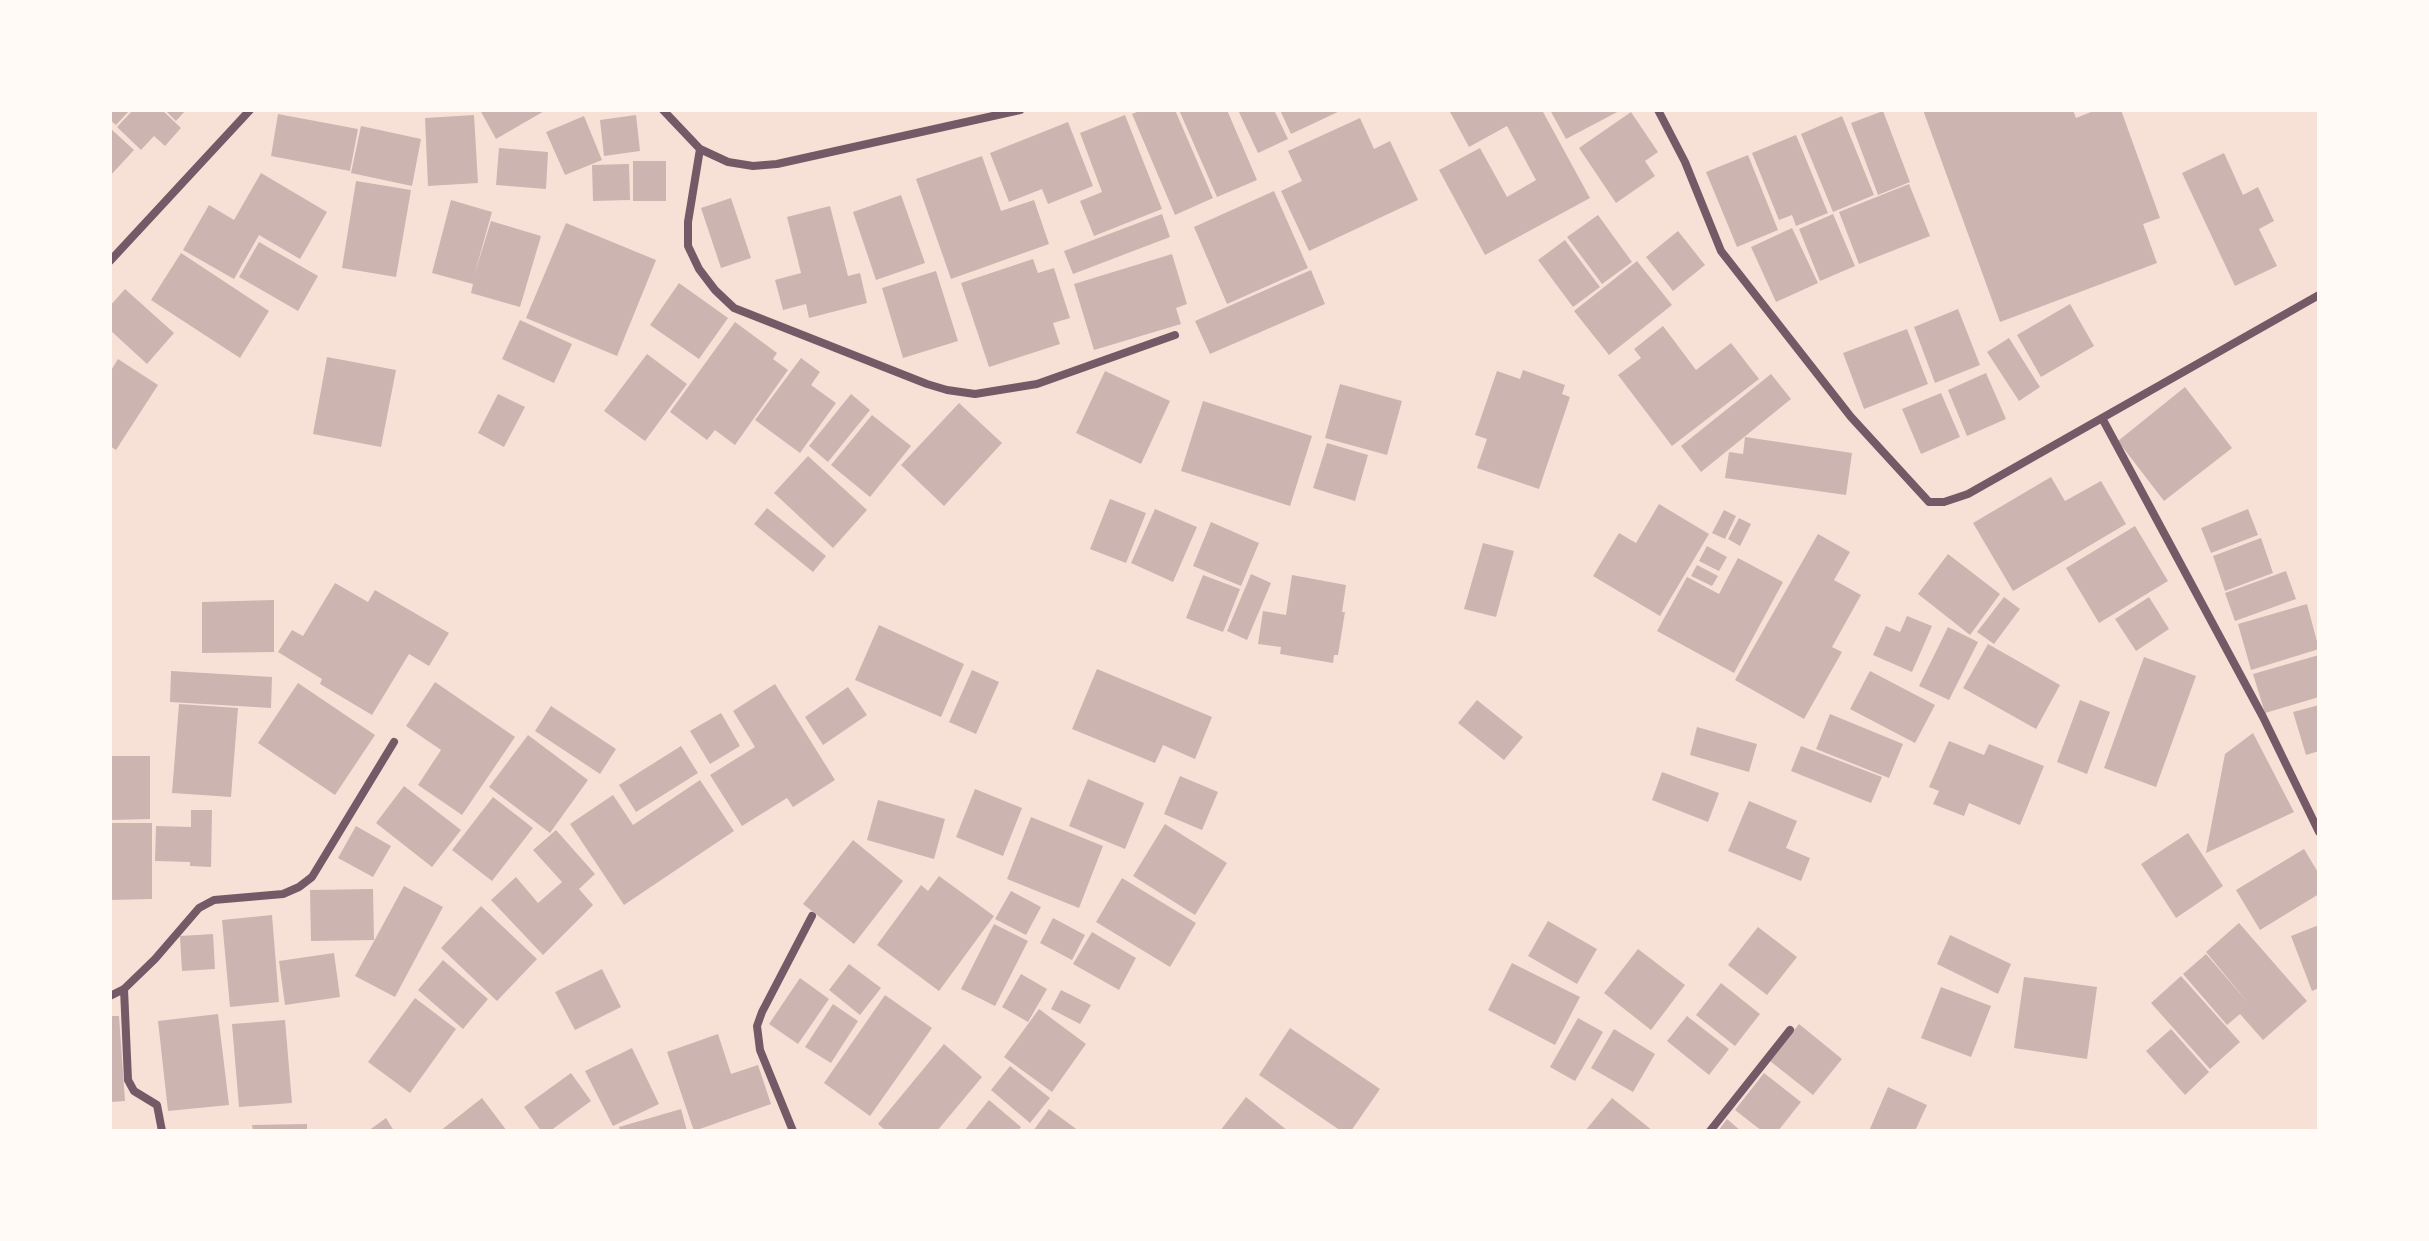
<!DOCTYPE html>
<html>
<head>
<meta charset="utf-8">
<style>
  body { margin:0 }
  #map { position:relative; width:2429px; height:1241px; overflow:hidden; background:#f7e1d7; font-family:"Libre Baskerville",serif }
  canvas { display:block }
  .frame { position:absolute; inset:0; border:112px solid #fffaf5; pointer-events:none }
</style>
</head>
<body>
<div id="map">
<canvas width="2429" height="1241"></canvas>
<div class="frame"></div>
</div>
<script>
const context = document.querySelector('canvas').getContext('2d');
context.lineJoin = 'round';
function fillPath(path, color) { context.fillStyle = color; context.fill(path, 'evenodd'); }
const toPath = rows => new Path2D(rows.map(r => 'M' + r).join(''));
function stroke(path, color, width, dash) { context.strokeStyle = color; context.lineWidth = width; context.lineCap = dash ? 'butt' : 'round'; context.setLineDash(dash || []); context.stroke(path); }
fillPath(toPath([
  [110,110,130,110,116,125,110,120],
  [133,110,162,110,181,128,165,146,154,136,141,150,117,127],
  [165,110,186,110,176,121],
  [480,110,546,110,496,139],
  [1142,110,1175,110,1213,198,1175,215,1132,114],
  [1179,110,1227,110,1257,180,1217,197],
  [1238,110,1274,110,1288,139,1258,153],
  [1280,110,1342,110,1291,134],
  [1449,110,1542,110,1590,198,1485,255,1439,170,1480,148,1507,197,1536,180,1507,126,1469,147],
  [1550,110,1621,110,1566,139],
  [1923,110,2073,110,2076,118,2096,110,2121,110,2160,218,2143,224,2157,263,2000,322],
  [1883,111,1910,182,1878,195,1851,123],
  [1631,112,1658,152,1645,161,1655,176,1616,203,1579,148],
  [278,114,358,129,350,171,271,156],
  [474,115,478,183,428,186,425,118],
  [636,115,640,151,604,156,600,120],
  [1125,115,1162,209,1094,236,1080,201,1102,192,1080,133],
  [584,116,602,160,565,175,546,132],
  [1842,116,1874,195,1833,212,1801,134],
  [1360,118,1374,149,1390,141,1418,200,1309,251,1281,191,1302,181,1288,151],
  [1068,122,1093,186,1048,204,1042,189,1009,202,990,153],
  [361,126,421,139,412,186,351,173],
  [110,128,134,150,110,176],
  [1796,135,1828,213,1796,226,1792,215,1779,220,1752,153],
  [499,148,548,152,546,189,496,185],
  [2224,153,2243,195,2258,187,2274,221,2259,229,2277,266,2235,286,2182,173],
  [1748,155,1778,230,1737,247,1706,172],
  [982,156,1001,211,1034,200,1049,244,951,279,916,179],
  [633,161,666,161,666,201,633,201],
  [629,164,630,200,593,201,592,165],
  [261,173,327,212,300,259,259,235,234,279,183,250,209,205,234,220],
  [356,181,411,190,396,277,342,268],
  [1909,184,1930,236,1859,264,1839,212],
  [1274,191,1308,268,1227,304,1194,227],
  [901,195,925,263,876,280,853,212],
  [731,198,751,258,721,268,701,208],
  [451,200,492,212,474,276,491,221,541,236,520,307,471,293,473,284,432,273],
  [830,206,848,276,860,273,867,303,809,318,806,304,783,310,775,280,801,273,787,217],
  [1162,214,1170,237,1073,274,1064,251],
  [1833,214,1855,266,1820,281,1799,229],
  [1598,215,1632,262,1602,284,1567,237],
  [566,223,656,260,617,356,526,318],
  [1792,228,1818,283,1776,302,1751,247],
  [1678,231,1705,265,1673,291,1646,257],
  [1565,240,1600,287,1573,307,1538,260],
  [259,242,318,276,298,311,239,277],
  [181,253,269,311,240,358,151,300],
  [1172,254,1187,304,1176,308,1181,324,1094,350,1074,284],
  [1033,259,1038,273,1054,268,1070,318,1053,323,1060,344,989,367,961,283],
  [1637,261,1672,305,1609,355,1574,311],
  [1311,270,1325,304,1210,354,1195,321],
  [936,271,958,341,903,358,882,288],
  [679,283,728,318,699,359,650,325],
  [125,289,174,333,147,364,110,330,110,306],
  [2070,304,2094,346,2041,377,2017,335],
  [1958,309,1980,365,1935,383,1914,327],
  [520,320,572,344,554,383,502,359],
  [735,322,777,353,773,359,788,370,735,445,715,430,707,440,670,412],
  [1663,326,1696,370,1731,343,1759,379,1672,446,1618,375,1641,358,1634,349],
  [1907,329,1928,384,1864,409,1843,353],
  [2009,338,2040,387,2019,401,1987,352],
  [647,354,687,384,645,441,604,411],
  [327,357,396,370,381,447,313,434],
  [801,358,820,372,811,385,836,403,800,453,755,420],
  [118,359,158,385,116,450,110,446,110,372],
  [1523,370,1565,385,1562,394,1570,397,1539,489,1477,468,1487,439,1475,435,1497,371,1520,379],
  [1105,371,1170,401,1141,464,1076,433],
  [1986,373,2006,419,1967,436,1948,390],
  [1771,374,1791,399,1701,472,1681,446],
  [1340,384,1402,401,1387,455,1325,438],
  [2185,387,2232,448,2164,501,2118,441],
  [1941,393,1960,437,1921,454,1902,409],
  [498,394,525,407,504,447,478,433],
  [851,394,870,410,828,462,809,446],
  [1203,401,1312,436,1290,506,1181,471],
  [959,403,1002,443,944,506,901,465],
  [872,415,911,446,870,497,831,465],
  [1745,437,1852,453,1846,495,1725,478,1729,452,1743,454],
  [1327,443,1368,455,1355,501,1313,488],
  [808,456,867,510,833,548,774,493],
  [2051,477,2065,501,2101,481,2126,524,2013,591,1973,523],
  [1110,499,1146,513,1126,563,1090,549],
  [1659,504,1709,534,1660,616,1593,576,1619,533,1636,543],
  [767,508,826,556,813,572,754,524],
  [1155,509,1197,527,1173,582,1131,563],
  [2248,509,2258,535,2211,553,2201,528],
  [1724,510,1736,516,1725,539,1712,533],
  [1739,518,1751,524,1740,546,1728,539],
  [1211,522,1259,543,1241,586,1193,566],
  [2135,526,2168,581,2099,623,2066,568],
  [1818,534,1850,552,1834,580,1861,595,1832,647,1842,652,1804,719,1735,680],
  [2261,538,2273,573,2225,591,2213,556],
  [1483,543,1514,551,1496,617,1464,609],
  [1707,546,1727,557,1719,571,1699,561],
  [1948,554,2000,594,1970,635,1918,594],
  [1738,558,1783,582,1734,673,1657,631,1687,577,1719,594],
  [1697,565,1718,576,1712,586,1691,576],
  [2286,571,2296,599,2235,621,2225,593],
  [1251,574,1271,583,1247,640,1227,631],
  [1203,575,1240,589,1223,632,1186,618],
  [1292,575,1346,585,1342,612,1345,612,1338,655,1334,655,1333,663,1280,654,1281,647,1258,644,1263,611,1286,615],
  [335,583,368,602,375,590,449,633,429,666,409,654,372,715,320,684,322,679,278,652,292,630,303,636],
  [2004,597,2020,609,1994,644,1977,632],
  [2149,597,2169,629,2136,651,2115,619],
  [274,600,274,652,202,653,202,602],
  [2307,604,2319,649,2251,670,2238,624],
  [1907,616,1932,626,1912,672,1873,655,1886,626,1900,632],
  [879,625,964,664,941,717,855,680],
  [1948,627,1978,642,1949,700,1919,686],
  [1988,644,2060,685,2036,729,1963,688],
  [2319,655,2319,697,2265,713,2253,674],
  [2144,657,2196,676,2156,787,2104,768],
  [1097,669,1212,717,1195,759,1163,745,1155,763,1072,729],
  [972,670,999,682,976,734,949,722],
  [171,671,272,677,271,708,170,702],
  [1870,671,1935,705,1915,743,1850,709],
  [435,682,515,737,462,815,418,785,441,750,406,726],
  [298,683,375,735,335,795,258,743],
  [775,684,835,780,793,807,787,798,742,826,710,775,755,747,733,711],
  [848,687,867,715,823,745,805,717],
  [1477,700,1523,737,1504,760,1458,723],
  [2080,700,2110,712,2087,774,2057,762],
  [179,704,238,708,231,797,172,793],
  [2319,705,2319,751,2306,755,2293,712],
  [551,706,616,749,600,774,535,731],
  [721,713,740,746,710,764,690,731],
  [1830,714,1903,744,1889,778,1816,749],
  [1697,727,1757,744,1749,772,1690,755],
  [2253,733,2294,812,2206,853,2225,754],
  [528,735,588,780,550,833,489,787],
  [1949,741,1984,755,1989,744,2044,766,2020,825,1969,803,1964,816,1933,804,1939,791,1929,787],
  [681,746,698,773,636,812,619,785],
  [1801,746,1882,777,1871,803,1791,771],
  [110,756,150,756,150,819,110,820],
  [1662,772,1719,793,1708,822,1652,800],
  [1180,776,1218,792,1202,830,1164,814],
  [1088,779,1144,803,1125,849,1069,826],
  [700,780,734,831,624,905,570,824,613,795,633,825],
  [404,786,461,830,432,867,376,823],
  [975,789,1022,808,1003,856,956,837],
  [493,797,533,828,492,881,452,850],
  [878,800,945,819,934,859,867,840],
  [1749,801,1797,821,1786,848,1810,858,1801,881,1728,851],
  [191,810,212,810,211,867,190,866,190,862,155,861,156,826,191,827],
  [1031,817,1103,846,1079,908,1007,879],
  [110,823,152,823,152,899,110,900],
  [1165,824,1227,863,1195,915,1133,876],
  [356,826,391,846,373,877,338,858],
  [556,830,595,874,579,889,593,905,543,955,491,900,516,877,538,903,562,882,533,850],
  [2188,833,2223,886,2176,918,2141,864],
  [853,840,903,881,854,944,803,904],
  [2304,849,2319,874,2319,894,2260,930,2236,890],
  [939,876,994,916,939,991,877,945,921,885,928,891],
  [1122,878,1196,923,1170,967,1096,922],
  [404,886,443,907,395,997,355,976],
  [373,889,374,940,311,941,310,890],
  [1011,891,1041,907,1026,935,995,919],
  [481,906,537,959,497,1001,441,948],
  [272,915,279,1002,230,1007,222,920],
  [1053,918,1085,935,1072,960,1040,943],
  [1548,921,1597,949,1577,984,1528,956],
  [2239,923,2307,1001,2263,1040,2240,1014,2227,1025,2183,974,2206,954,2250,1005,2206,952],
  [994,924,1028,941,995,1006,961,989],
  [2319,925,2319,988,2312,991,2291,936],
  [1758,927,1797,957,1767,995,1728,965],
  [1092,932,1136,958,1119,990,1073,964],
  [213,934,215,969,182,971,180,936],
  [1950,935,2011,964,1998,994,1937,964],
  [1638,949,1685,985,1651,1030,1604,993],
  [334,953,340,997,285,1005,279,961],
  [443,960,488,999,463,1029,418,990],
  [1512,963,1580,997,1555,1045,1488,1010],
  [849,964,881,988,860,1015,829,990],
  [602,969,621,1007,575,1030,555,992],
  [1021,974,1047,989,1028,1022,1002,1007],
  [2181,976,2240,1042,2210,1069,2151,1003],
  [2024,977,2097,987,2087,1059,2014,1048],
  [800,978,829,999,798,1044,769,1024],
  [1721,983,1760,1014,1735,1046,1696,1015],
  [1941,987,1991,1006,1971,1057,1921,1038],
  [1061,990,1091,1005,1080,1024,1051,1009],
  [885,995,932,1028,870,1116,824,1083],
  [415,998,456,1029,410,1093,368,1062],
  [833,1004,858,1021,831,1063,805,1047],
  [1039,1009,1086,1044,1052,1092,1004,1057],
  [218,1014,229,1105,168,1111,158,1021],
  [110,1016,119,1016,125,1101,110,1102],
  [1687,1016,1729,1049,1709,1075,1667,1041],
  [1578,1018,1603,1032,1575,1081,1550,1067],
  [285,1020,292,1103,239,1107,232,1024],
  [1799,1024,1842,1059,1813,1095,1770,1061],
  [1290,1028,1380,1089,1351,1131,1341,1131,1259,1075],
  [1614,1029,1655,1054,1633,1092,1591,1068],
  [2171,1029,2209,1072,2185,1095,2146,1051],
  [718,1034,731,1074,758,1065,771,1104,694,1131,667,1052],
  [944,1044,982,1077,937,1131,886,1131,878,1124],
  [632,1048,659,1104,613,1126,585,1071],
  [1010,1066,1050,1098,1030,1123,991,1090],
  [571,1073,591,1101,550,1131,541,1131,524,1107],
  [1764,1073,1801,1102,1778,1131,1762,1131,1735,1110],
  [1888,1087,1927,1105,1915,1131,1869,1131],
  [1246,1097,1288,1131,1220,1131],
  [482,1098,507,1131,440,1131],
  [1612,1098,1653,1131,1585,1131],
  [989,1100,1021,1127,1018,1131,964,1131],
  [681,1109,687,1131,620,1131,619,1127],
  [1049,1109,1079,1131,1033,1131],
  [386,1118,394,1131,368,1131],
  [1727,1119,1741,1131,1718,1131],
  [307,1124,307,1131,253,1131,252,1125]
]), '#ccb4b1');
stroke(toPath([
  [663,110,700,149,728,162,753,166,777,164,1020,110],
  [1658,110,1685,162,1721,251,1851,417,1929,502,1944,502,1968,494,2319,295],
  [700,149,688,222,688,246,699,269,715,290,734,308,927,384,947,390,975,394,1037,384,1175,335],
  [110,261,250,110],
  [2102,418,2263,717,2319,832],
  [124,989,128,1080,134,1091,157,1105,162,1131],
  [110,996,124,989,155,959,199,908,214,900,283,894,299,887,312,877,394,742],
  [793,1131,760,1050,757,1026,762,1012,812,916],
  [1710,1131,1790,1030]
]), '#755966', 8);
</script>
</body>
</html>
